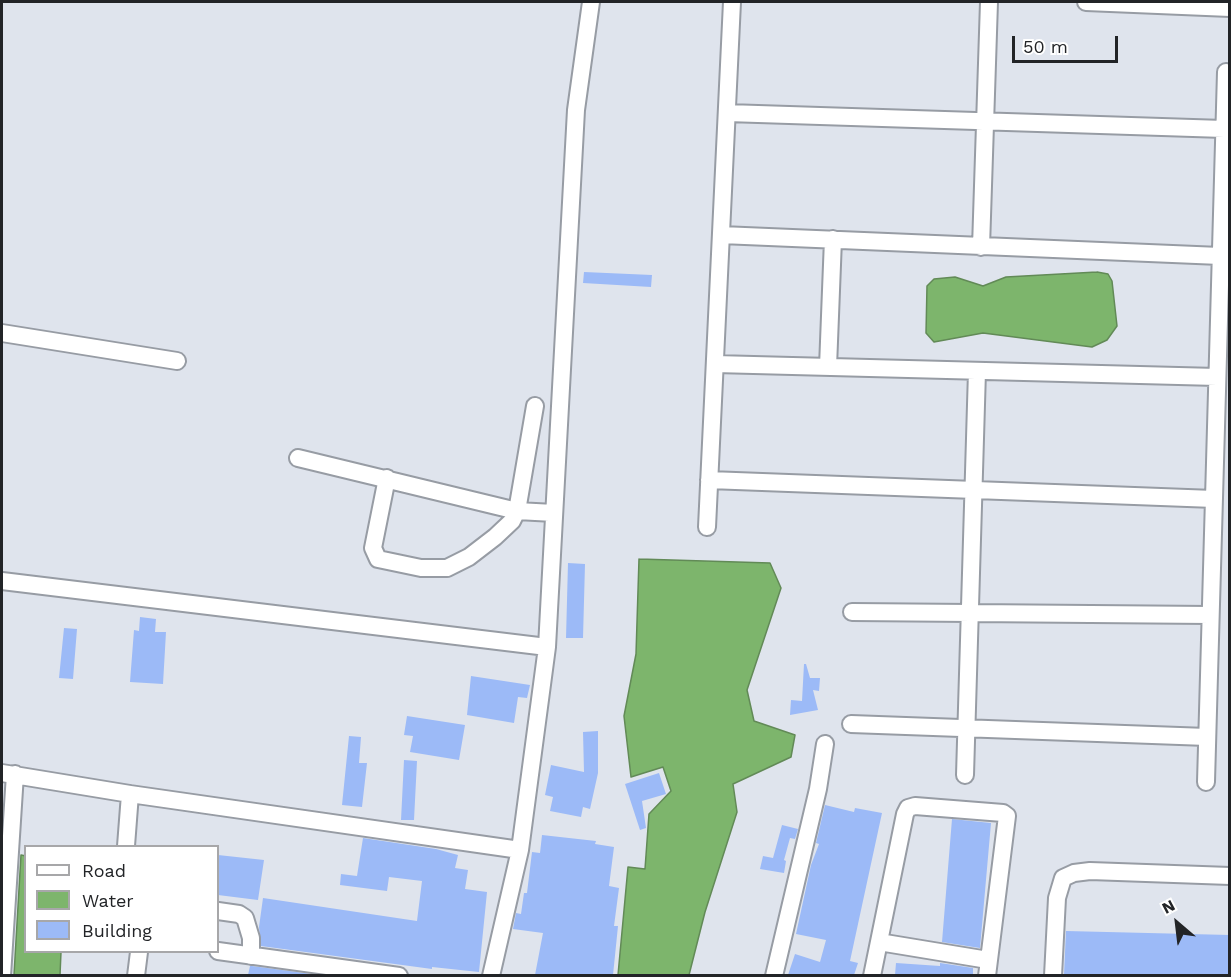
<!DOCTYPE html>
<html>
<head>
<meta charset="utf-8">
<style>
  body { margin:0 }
  #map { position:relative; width:1231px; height:977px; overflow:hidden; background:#dfe4ed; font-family:"Work Sans",sans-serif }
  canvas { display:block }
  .frame { position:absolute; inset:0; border:3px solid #222427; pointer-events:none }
  .legend { position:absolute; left:24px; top:845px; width:195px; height:108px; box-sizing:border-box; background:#fff; border:2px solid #a7a7a9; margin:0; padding:8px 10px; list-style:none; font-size:18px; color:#222427 }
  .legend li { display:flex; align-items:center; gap:12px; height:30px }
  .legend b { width:30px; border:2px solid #a7a7a9 }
  .north { position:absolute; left:1147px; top:893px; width:60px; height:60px; -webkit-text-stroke:4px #fff; paint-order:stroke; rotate:332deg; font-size:16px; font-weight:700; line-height:24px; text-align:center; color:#222427 }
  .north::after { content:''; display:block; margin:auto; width:21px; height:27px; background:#222427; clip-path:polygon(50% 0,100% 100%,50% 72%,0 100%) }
  .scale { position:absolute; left:1012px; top:36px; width:106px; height:27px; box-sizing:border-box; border:3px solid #222427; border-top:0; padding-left:8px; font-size:18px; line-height:21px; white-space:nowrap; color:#222427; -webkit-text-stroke:4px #fff; paint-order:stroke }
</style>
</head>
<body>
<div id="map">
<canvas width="1231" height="977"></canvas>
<div class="frame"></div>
<ul class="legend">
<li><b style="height:8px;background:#fff"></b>Road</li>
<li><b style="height:16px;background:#7db56c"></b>Water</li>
<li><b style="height:16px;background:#9cbaf7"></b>Building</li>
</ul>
<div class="north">N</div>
<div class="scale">50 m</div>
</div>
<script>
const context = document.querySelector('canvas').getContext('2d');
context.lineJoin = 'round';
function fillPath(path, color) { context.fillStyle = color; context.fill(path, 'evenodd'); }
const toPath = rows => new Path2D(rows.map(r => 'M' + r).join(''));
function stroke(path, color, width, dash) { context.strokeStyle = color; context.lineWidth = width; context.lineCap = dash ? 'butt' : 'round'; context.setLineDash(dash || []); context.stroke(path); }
const water = toPath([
  [1097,272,1108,274,1112,281,1117,326,1107,340,1092,347,983,333,934,342,926,333,927,286,934,279,955,277,983,286,1006,277,1097,272],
  [639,559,770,563,781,588,747,690,754,721,795,735,791,757,733,784,737,812,705,912,689,975,618,975,628,867,645,869,649,814,671,791,663,767,631,777,624,716,636,654,639,559],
  [21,855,26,856,26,952,61,952,60,975,14,975,21,855]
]);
fillPath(water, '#7db56c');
stroke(water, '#628a57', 1.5);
fillPath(toPath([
  [584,272,652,275,651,287,583,283],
  [568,563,585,564,583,638,566,638],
  [140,617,156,619,155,632,166,632,163,684,130,682,134,630,139,631],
  [64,628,77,629,73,679,59,678],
  [804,664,806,664,810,678,820,678,819,691,813,690,818,710,790,715,791,700,802,701],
  [471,676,530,685,527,698,518,697,514,723,467,715],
  [407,716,465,725,459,760,410,752,413,736,404,735],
  [598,731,598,773,590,809,583,807,581,817,550,811,553,797,545,795,551,765,584,772,583,732],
  [349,736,361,737,359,763,367,763,362,807,342,805],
  [404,760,417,761,414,820,401,820],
  [659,773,666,794,642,801,646,828,640,830,625,784],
  [825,805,854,812,855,808,882,813,850,961,858,963,854,975,788,975,795,954,820,962,826,940,796,934,811,865,819,844,816,843],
  [952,819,991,823,980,948,942,942],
  [782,825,798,829,795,839,790,838,784,860,786,861,784,873,760,869,763,856,773,858],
  [542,835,596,841,595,844,614,847,609,886,619,888,614,926,618,926,613,975,535,975,543,933,513,929,516,913,521,914,524,893,527,893,532,852,540,853],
  [363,838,436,849,458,855,455,868,468,870,465,889,487,892,479,972,432,967,432,969,261,946,259,927,263,898,417,921,422,881,389,877,387,891,340,885,341,874,357,876],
  [218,855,264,860,258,900,218,895],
  [1066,931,1230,935,1230,975,1064,975],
  [896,963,940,966,940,963,973,968,973,975,895,975],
  [250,966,252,966,319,975,248,975]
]), '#9cbaf7');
const minor = toPath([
  [1086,2,1230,8],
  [727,113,1224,129],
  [721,235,1220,256],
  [981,247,989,2],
  [2,333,177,361],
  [715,364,1217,377],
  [828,367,833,239],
  [298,458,517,511,535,406],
  [387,478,373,548,378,559,421,568,447,568,469,557,495,537,512,521,517,511,554,513],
  [709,480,1214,499],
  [707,527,732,2],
  [2,581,547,647],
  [852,612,1210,615],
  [851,724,1207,737],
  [2,773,130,794,520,850],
  [965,775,977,371],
  [1206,782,1226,72],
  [126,846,130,794],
  [218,911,239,914,245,918,251,938,251,956],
  [879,942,988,960],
  [218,951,399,976],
  [2,976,15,774],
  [136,976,139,952],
  [491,976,520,850,547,647,576,110,591,2],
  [774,976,818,789,825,744],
  [872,976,905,814,908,808,915,806,1003,813,1007,816,987,976],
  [1053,976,1057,898,1063,878,1074,873,1090,871,1230,876]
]);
stroke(minor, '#979ca4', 20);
stroke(minor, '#fff', 16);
</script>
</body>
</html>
